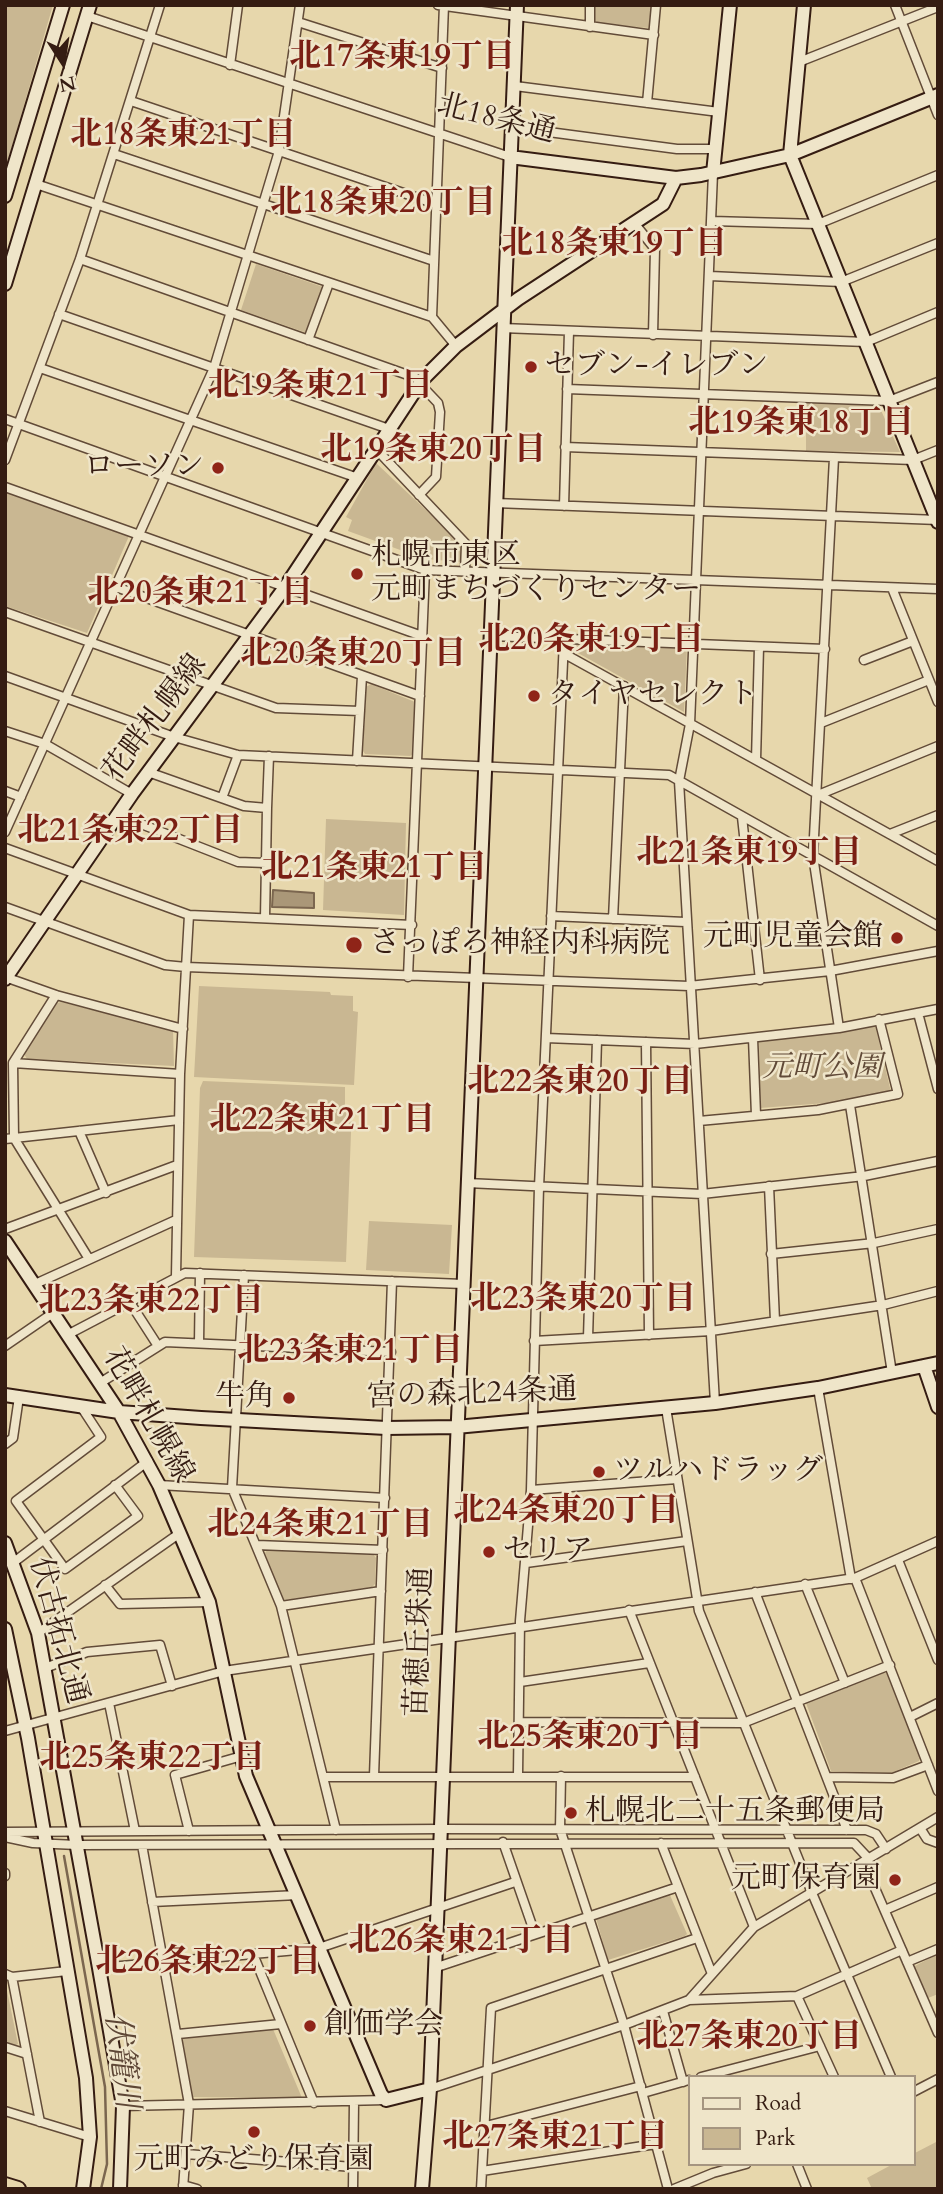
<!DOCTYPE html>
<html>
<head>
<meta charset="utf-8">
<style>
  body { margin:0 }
  #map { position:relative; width:943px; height:2194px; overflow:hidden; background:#e7d7ac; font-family:Cardo,serif }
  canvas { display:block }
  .frame { position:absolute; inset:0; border:7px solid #351c12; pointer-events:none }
  .legend { position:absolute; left:688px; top:2075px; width:228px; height:91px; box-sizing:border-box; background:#efe5c9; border:2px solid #a59580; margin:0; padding:9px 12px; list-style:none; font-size:21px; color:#351c12 }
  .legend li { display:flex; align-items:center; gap:14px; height:35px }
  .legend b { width:35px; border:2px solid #a59580 }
  .north { position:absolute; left:28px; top:28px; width:70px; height:70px; -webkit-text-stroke:5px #efe5c9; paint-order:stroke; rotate:168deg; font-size:19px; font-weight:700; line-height:28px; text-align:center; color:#351c12 }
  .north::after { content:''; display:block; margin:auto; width:24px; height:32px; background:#351c12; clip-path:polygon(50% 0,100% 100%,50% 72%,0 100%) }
</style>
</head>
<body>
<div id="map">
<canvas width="943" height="2194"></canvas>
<div class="frame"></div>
<ul class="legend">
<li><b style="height:9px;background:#efe5c9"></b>Road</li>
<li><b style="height:19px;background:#c9b792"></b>Park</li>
</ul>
<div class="north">N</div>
</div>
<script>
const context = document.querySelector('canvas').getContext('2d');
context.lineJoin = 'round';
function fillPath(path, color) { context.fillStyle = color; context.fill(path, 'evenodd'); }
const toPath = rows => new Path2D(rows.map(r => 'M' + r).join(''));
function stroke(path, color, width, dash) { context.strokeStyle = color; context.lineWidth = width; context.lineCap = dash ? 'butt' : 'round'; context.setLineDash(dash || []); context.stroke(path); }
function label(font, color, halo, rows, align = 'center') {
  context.font = font + ' Cardo,"Noto Serif JP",serif'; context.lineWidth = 5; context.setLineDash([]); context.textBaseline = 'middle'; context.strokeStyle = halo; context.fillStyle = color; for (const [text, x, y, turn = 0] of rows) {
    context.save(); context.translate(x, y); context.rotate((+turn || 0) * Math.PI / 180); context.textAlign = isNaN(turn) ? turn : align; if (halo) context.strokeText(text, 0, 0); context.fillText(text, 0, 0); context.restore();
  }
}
fillPath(toPath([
  [5,5,53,5,5,171],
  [593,5,651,5,649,28,594,23],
  [256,264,323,287,307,333,241,310],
  [806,403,879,406,900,452,806,451],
  [376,463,462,544,461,562,425,559,348,531,352,520,346,517],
  [5,492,129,536,87,633,5,606],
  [569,643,687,647,684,712,569,648],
  [371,684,415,702,413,754,410,756,365,754,363,751,366,687],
  [326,819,406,823,404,915,323,910],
  [199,986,330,992,331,995,353,996,353,1011,358,1012,354,1085,194,1077],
  [61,1002,173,1030,174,1066,27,1059,24,1054,57,1003],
  [875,1025,891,1092,853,1101,760,1108,759,1040],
  [203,1081,345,1087,345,1106,352,1107,346,1262,194,1257,200,1088],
  [369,1221,452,1225,449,1274,366,1270],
  [268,1549,373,1554,376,1558,375,1584,372,1587,286,1600,282,1599,265,1553],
  [884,1672,887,1674,920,1758,919,1761,891,1773,831,1771,806,1703],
  [669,1893,687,1934,685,1936,608,1960,596,1918],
  [938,1954,938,1994,928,1998,913,1967],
  [5,1981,18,2044,13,2047,5,2044],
  [273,2029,302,2098,192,2097,181,2041,183,2038],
  [938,2141,938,2189,872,2189,867,2178,893,2164,913,2164,913,2154]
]), '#c9b792');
const water = toPath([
  [273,890,314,893,314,908,272,907,273,890]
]);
fillPath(water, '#aa9778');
stroke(water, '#7b664f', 2);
stroke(toPath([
  [64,1856,105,2087,107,2164,101,2189]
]), '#7b664f', 2.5);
const street = toPath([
  [438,5,654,35],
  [895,5,938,115],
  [87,16,510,157],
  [298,22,442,68],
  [590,27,590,5],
  [799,62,938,7],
  [230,65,238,5],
  [515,86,719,112],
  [131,101,436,204],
  [647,103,656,5],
  [511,127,677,149,715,149],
  [114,154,434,261],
  [713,173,690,724,679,781,715,1403],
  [36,184,432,317,456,346],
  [712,221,818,224,938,175],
  [635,224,655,249,653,335],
  [80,259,422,380],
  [710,276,841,282,938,243],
  [59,314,389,429],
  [432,317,444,5],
  [502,328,866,342,938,312],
  [308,340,329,283],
  [40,368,358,478],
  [567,389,889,401,938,382],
  [5,419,425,570,938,589],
  [565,447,913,460,938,450],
  [376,449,466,544,465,572],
  [834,458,813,856,839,1028],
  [5,460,80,259,160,5],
  [5,487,422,636],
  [419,495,436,477,440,412,438,403,419,383],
  [495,503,938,520],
  [564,506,569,331],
  [116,587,420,696],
  [892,588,938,702],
  [5,612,276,708,360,711],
  [491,636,825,649],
  [563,653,938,861],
  [864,660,913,641],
  [5,676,174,737,238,755,669,775,938,926],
  [821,723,929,680],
  [5,731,45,744,132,794],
  [756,760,759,647],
  [357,761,362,676],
  [148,772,244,806,267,808,265,918],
  [5,791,21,797],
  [818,795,938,746],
  [222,798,238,755],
  [267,808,269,756],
  [118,815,238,862,266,863],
  [742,817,760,980],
  [5,832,214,368,279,151,300,5],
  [890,834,938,815],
  [5,848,189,915,412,925],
  [5,907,165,965,186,967,689,986,830,971,938,951],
  [551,916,685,922],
  [613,919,624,686],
  [5,977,56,995,183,1029],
  [408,977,425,570],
  [56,995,13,1063,14,1138,89,1259],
  [918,1013,938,1089],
  [546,1038,695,1044,839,1028,938,1009],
  [753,1038,756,1115],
  [646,1042,649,1335],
  [13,1063,180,1074],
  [850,1105,892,1373],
  [699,1121,818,1110,898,1094,879,1019],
  [79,1131,106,1193],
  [5,1139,179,1120],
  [467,1183,702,1194,864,1176,938,1161],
  [769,1186,775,1321],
  [5,1229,177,1165],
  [771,1254,874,1243,938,1229],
  [244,1275,232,1488,281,1606,336,1830],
  [176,1276,180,1074,189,915],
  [33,1285,176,1220],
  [129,1301,158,1346],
  [69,1334,185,1273,463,1284],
  [588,1338,597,1040],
  [534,1341,711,1331,883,1305,938,1291],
  [199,1343,200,1273],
  [5,1346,53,1313],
  [100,1383,165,1342,391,1352],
  [818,1388,851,1579],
  [82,1408,101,1437,16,1501,65,1569,138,1516,115,1485],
  [666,1408,699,1611,812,1893,891,2077],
  [5,1444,13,1438,19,1397],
  [159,1485,385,1498],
  [531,1490,677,1479],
  [257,1545,383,1550],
  [898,1560,938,1660],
  [14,1562,148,1461],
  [526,1563,687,1541],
  [855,1578,938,1791],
  [805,1584,845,1683],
  [105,1585,120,1604,209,1602],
  [755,1592,847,1830],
  [281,1606,381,1591],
  [629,1610,754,1927],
  [38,1633,180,1533],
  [45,1668,87,1652,160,1645,172,1686],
  [520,1682,649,1663],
  [109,1703,135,1831],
  [910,1717,938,1703],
  [519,1722,743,1723,890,1665],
  [5,1731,224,1671,855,1578,938,1541],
  [518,1775,520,1621,531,1490,539,1187,564,640],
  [374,1776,392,1281],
  [561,1776,560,1829,624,2025,668,2189],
  [323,1777,695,1777],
  [828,1777,893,1778,928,1765],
  [920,1828,927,1839,938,1843],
  [189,1831,175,1775,242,1756],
  [5,1832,440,1829,866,1830,876,1834,886,1849],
  [5,1837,33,1843,77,1845,854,1843,869,1859],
  [503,1842,535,1934],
  [661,1843,712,1974],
  [142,1845,189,2104,183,2189],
  [864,1863,938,2033],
  [5,1873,5,1876],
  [152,1902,298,1895],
  [885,1910,938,1887],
  [253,1954,314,2103],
  [907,1962,938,1949],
  [99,1968,319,1948,515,1882],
  [434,1968,678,1887],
  [5,1974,12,1977,67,1971],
  [12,1977,40,2122],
  [797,1996,902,1950],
  [689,2000,797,1996,834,2077],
  [663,2011,683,2082],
  [178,2034,281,2024],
  [5,2047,27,2054],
  [701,2077,820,2046],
  [430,2089,624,2025,689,2000,754,1927,938,1817],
  [913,2092,938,2079],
  [643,2093,689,2080],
  [123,2106,386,2100],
  [5,2111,90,2137],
  [486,2126,641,2086],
  [186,2154,353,2167],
  [797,2164,807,2189],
  [482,2171,656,2144],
  [183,2185,197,2189],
  [353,2189,354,2102],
  [481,2189,491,2008,697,1938],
  [674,2189,713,2173,746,2164]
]);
const secondary = toPath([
  [804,5,790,155,938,522],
  [510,157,676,178,701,175,790,155,938,95],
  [713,173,730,5],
  [5,196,63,5],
  [5,284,90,5],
  [5,979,132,794,286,586,422,380,456,346,518,299,663,204,676,178],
  [5,1241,119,1412,159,1485,209,1602,246,1776,381,2094,386,2100,430,2089],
  [924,1366,938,1407],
  [5,1395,119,1412,201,1418,386,1428,456,1427,715,1403,818,1388,938,1363],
  [5,1543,38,1633,99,1968,123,2106,120,2189],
  [5,1629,28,1738,86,2078,90,2137,83,2189],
  [422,2189,430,2089,517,5]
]);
const highway = toPath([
  [5,2185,18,2189]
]);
stroke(street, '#624b38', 11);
stroke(secondary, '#351c12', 16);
stroke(highway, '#351c12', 18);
stroke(street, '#efe5c9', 8);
stroke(secondary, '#efe5c9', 12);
stroke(highway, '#e7d7ac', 14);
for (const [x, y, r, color] of [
  [531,367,7,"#8f2418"],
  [218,468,7,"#8f2418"],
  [357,574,7,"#8f2418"],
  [534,696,7,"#8f2418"],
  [897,938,7,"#8f2418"],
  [354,945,9,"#8f2418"],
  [289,1398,7,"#8f2418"],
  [599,1472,7,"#8f2418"],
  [489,1552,7,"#8f2418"],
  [571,1813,7,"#8f2418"],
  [895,1880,7,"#8f2418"],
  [310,2026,7,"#8f2418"],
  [254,2132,7,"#8f2418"]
]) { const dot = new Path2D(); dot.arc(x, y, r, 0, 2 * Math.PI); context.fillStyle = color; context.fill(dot); stroke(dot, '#efe5c9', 2.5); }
label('30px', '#351c12', '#efe5c9', [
  ["北18条通",496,120,14],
  ["花畔札幌線",156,719,-53],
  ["宮の森北24条通",472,1395,-2],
  ["花畔札幌線",147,1416,60],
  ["伏古拓北通",57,1631,75],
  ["苗穂丘珠通",421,1642,-88]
]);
label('30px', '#351c12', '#efe5c9', [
  ["セブン-イレブン",545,367],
  ["ローソン",204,468,"right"],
  ["札幌市東区",371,557],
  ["元町まちづくりセンター",371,591],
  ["タイヤセレクト",548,696],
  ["元町児童会館",883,938,"right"],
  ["さっぽろ神経内科病院",370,945],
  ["牛角",275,1398,"right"],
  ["ツルハドラッグ",613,1472],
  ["セリア",503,1552],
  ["札幌北二十五条郵便局",585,1813],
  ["元町保育園",881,1880,"right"],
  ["創価学会",324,2026],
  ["元町みどり保育園",254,2161,"center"]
], 'left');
label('italic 30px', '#614a38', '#efe5c9', [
  ["元町公園",822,1069]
]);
label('bold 32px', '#7a1f14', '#efe5c9', [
  ["北17条東19丁目",402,59],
  ["北18条東21丁目",183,137],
  ["北18条東20丁目",383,205],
  ["北18条東19丁目",614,246],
  ["北19条東21丁目",320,388],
  ["北19条東18丁目",801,425],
  ["北19条東20丁目",433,452],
  ["北20条東21丁目",200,595],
  ["北20条東19丁目",591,642],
  ["北20条東20丁目",353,656],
  ["北21条東22丁目",130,833],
  ["北21条東19丁目",749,855],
  ["北21条東21丁目",374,870],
  ["北22条東20丁目",580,1084],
  ["北22条東21丁目",322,1122],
  ["北23条東20丁目",583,1301],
  ["北23条東22丁目",151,1303],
  ["北23条東21丁目",350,1353],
  ["北24条東20丁目",566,1513],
  ["北24条東21丁目",320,1527],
  ["北25条東20丁目",590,1739],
  ["北25条東22丁目",152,1760],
  ["北26条東21丁目",461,1943],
  ["北26条東22丁目",208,1964],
  ["北27条東20丁目",749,2039],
  ["北27条東21丁目",555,2139]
]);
label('italic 32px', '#5e4736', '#efe5c9', [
  ["伏籠川",120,2061,83]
]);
</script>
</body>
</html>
